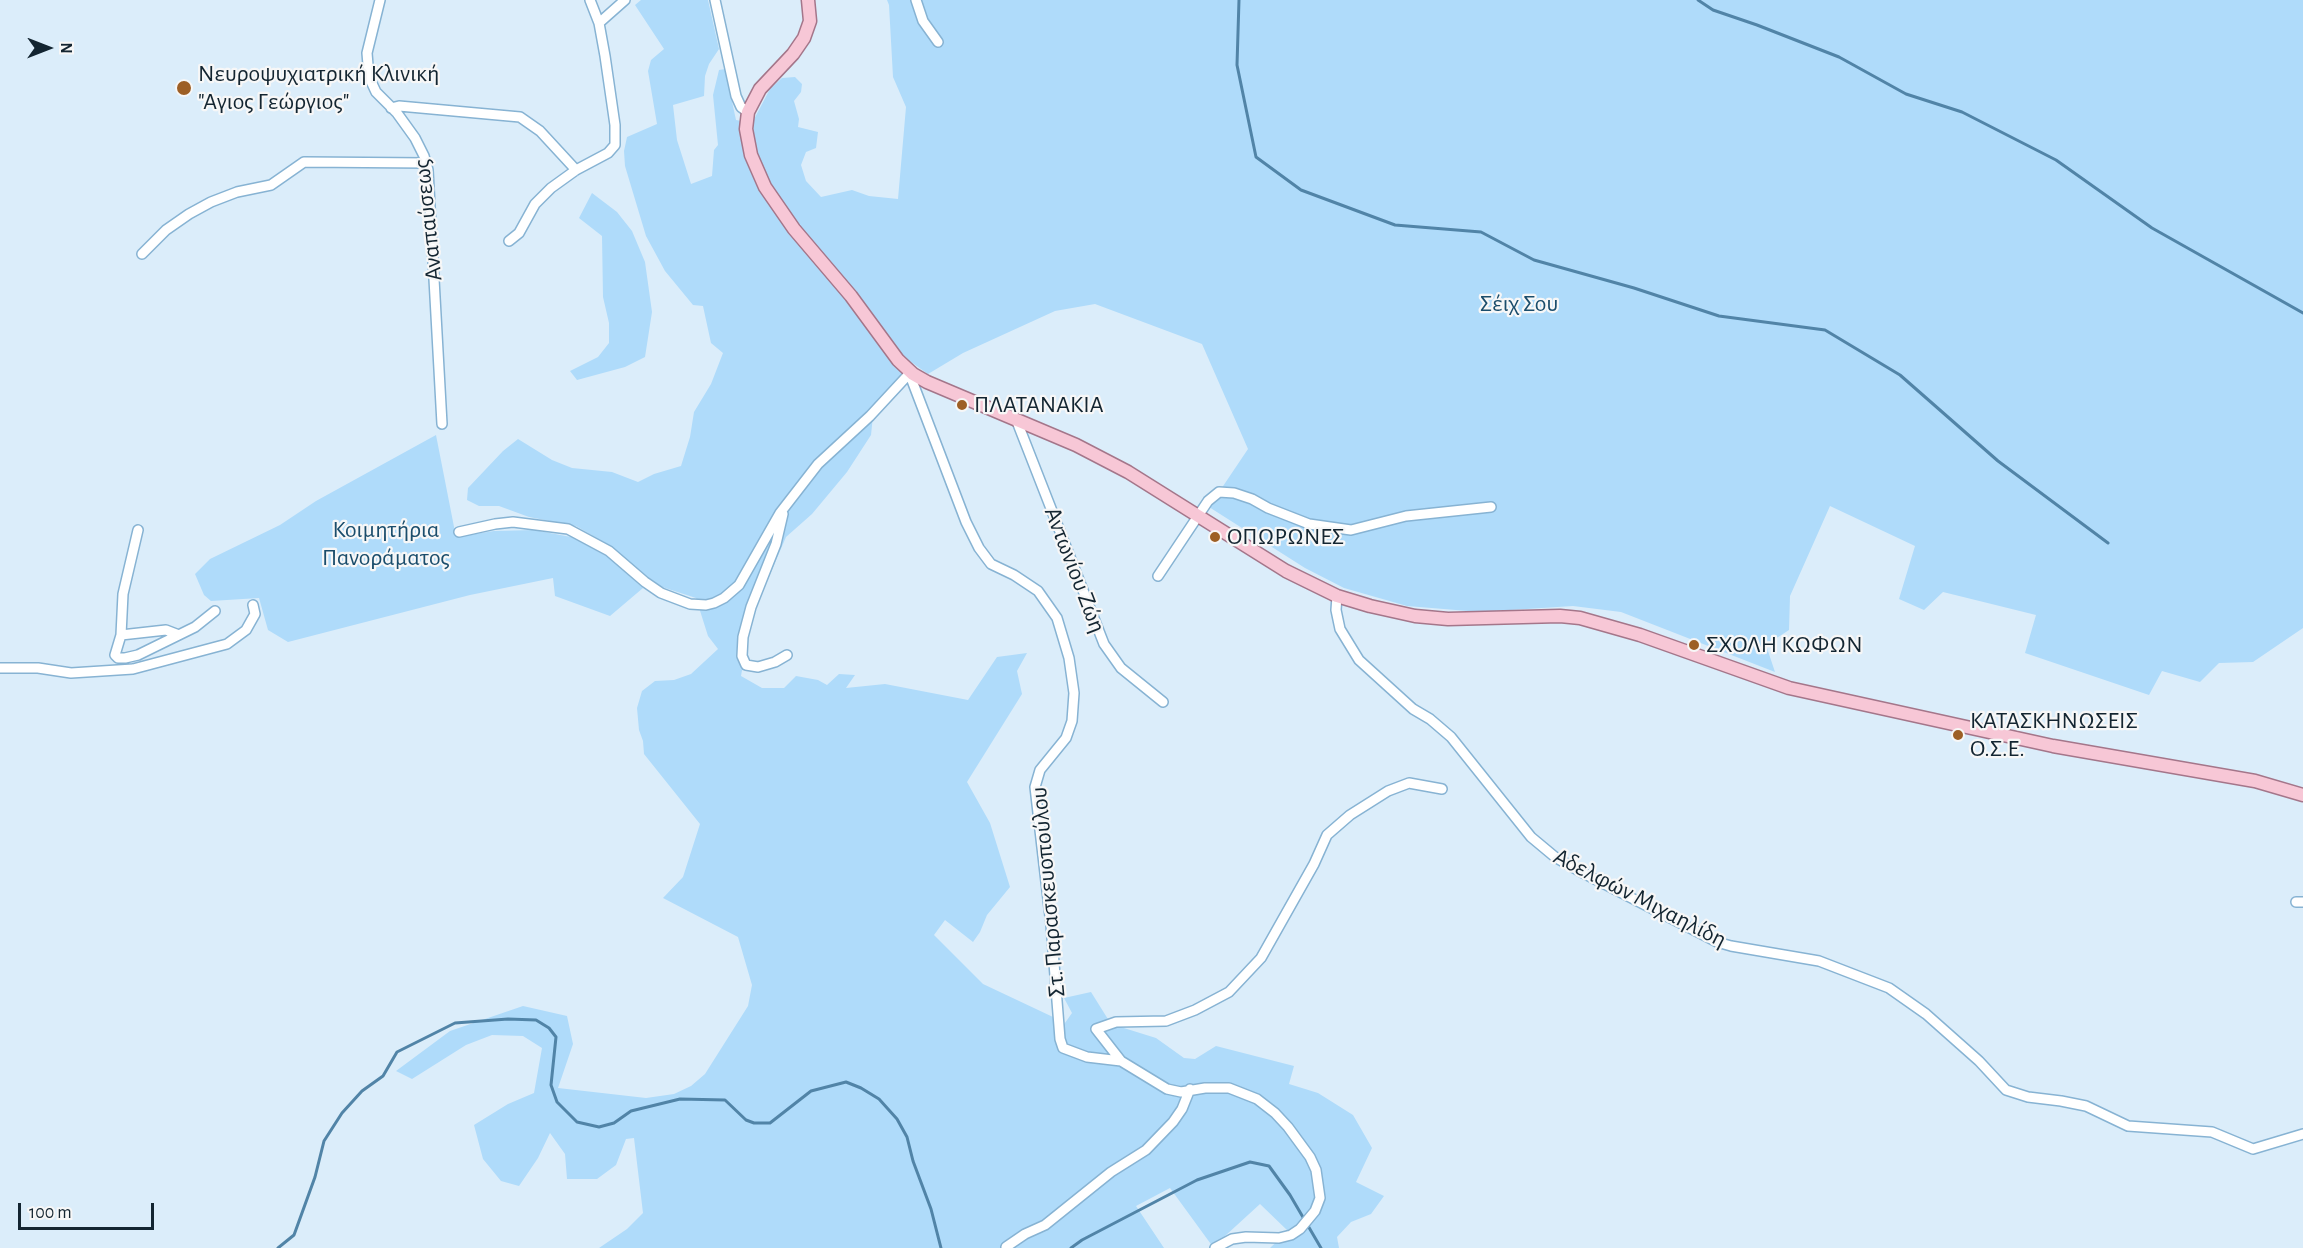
<!DOCTYPE html>
<html>
<head>
<meta charset="utf-8">
<style>
  body { margin:0 }
  #map { position:relative; width:2303px; height:1248px; overflow:hidden; background:#dbedfa; font-family:"Alegreya Sans",sans-serif }
  canvas { display:block }
  .north { position:absolute; left:18px; top:18px; width:60px; height:60px; -webkit-text-stroke:4px #f7f7f7; paint-order:stroke; rotate:90deg; font-size:16px; font-weight:700; line-height:24px; text-align:center; color:#132531 }
  .north::after { content:''; display:block; margin:auto; width:21px; height:27px; background:#132531; clip-path:polygon(50% 0,100% 100%,50% 72%,0 100%) }
  .scale { position:absolute; left:18px; top:1203px; width:136px; height:27px; box-sizing:border-box; border:3px solid #132531; border-top:0; padding-left:8px; font-size:18px; line-height:21px; white-space:nowrap; color:#132531; -webkit-text-stroke:4px #f7f7f7; paint-order:stroke }
</style>
</head>
<body>
<div id="map">
<canvas width="2303" height="1248"></canvas>
<div class="north">N</div>
<div class="scale">100 m</div>
</div>
<script>
const context = document.querySelector('canvas').getContext('2d');
context.lineJoin = 'round';
function fillPath(path, color) { context.fillStyle = color; context.fill(path, 'evenodd'); }
const toPath = rows => new Path2D(rows.map(r => 'M' + r).join(''));
function stroke(path, color, width, dash) { context.strokeStyle = color; context.lineWidth = width; context.lineCap = dash ? 'butt' : 'round'; context.setLineDash(dash || []); context.stroke(path); }
function label(font, color, halo, rows, align = 'center') {
  context.font = font + ' "Alegreya Sans",sans-serif'; context.lineWidth = 4.5; context.setLineDash([]); context.textBaseline = 'middle'; context.strokeStyle = halo; context.fillStyle = color; for (const [text, x, y, turn = 0] of rows) {
    context.save(); context.translate(x, y); context.rotate((+turn || 0) * Math.PI / 180); context.textAlign = isNaN(turn) ? turn : align; if (halo) context.strokeText(text, 0, 0); context.fillText(text, 0, 0); context.restore();
  }
}
fillPath(toPath([
  [641,0,708,0,719,49,709,64,705,76,704,96,673,105,677,140,691,184,712,176,714,150,718,145,713,95,719,70,725,69,736,120,752,123,770,89,782,78,795,77,802,84,801,92,794,101,799,119,798,127,818,132,816,148,806,152,801,165,806,181,821,197,852,190,869,196,898,199,906,107,893,77,889,5,887,0,2303,0,2303,628,2253,662,2219,663,2200,682,2162,671,2149,695,2025,653,2036,615,1943,592,1924,610,1899,599,1915,546,1830,506,1790,596,1789,630,1766,645,1775,672,1621,612,1573,606,1480,612,1407,606,1344,588,1305,568,1209,507,1248,449,1202,344,1095,304,1055,311,963,353,928,374,904,357,902,379,874,406,871,435,847,472,812,514,786,537,756,607,748,636,741,676,762,688,784,688,796,676,818,680,827,685,839,674,855,675,846,688,885,684,968,700,997,657,1027,653,1017,671,1022,694,967,782,990,823,1010,887,987,915,980,932,973,942,945,920,934,935,983,984,1053,1017,1060,1030,1072,1013,1064,998,1091,992,1111,1024,1156,1038,1184,1058,1195,1059,1216,1046,1294,1066,1289,1084,1318,1093,1353,1115,1372,1148,1356,1182,1384,1196,1371,1214,1351,1222,1337,1237,1339,1248,1270,1248,1288,1231,1260,1204,1213,1247,1170,1188,1136,1206,1164,1248,599,1248,627,1229,643,1213,634,1138,626,1139,616,1165,597,1179,567,1179,565,1154,550,1133,538,1158,519,1186,501,1181,483,1159,474,1125,508,1104,534,1093,542,1048,523,1036,492,1035,466,1045,412,1079,396,1071,450,1031,523,1006,567,1016,573,1044,558,1088,646,1098,674,1094,691,1086,705,1074,748,1006,752,985,738,937,663,898,683,877,700,824,644,754,643,741,639,730,637,708,642,691,655,681,674,680,691,674,718,649,708,636,696,598,659,586,609,545,576,526,529,517,499,506,479,506,467,500,468,488,503,451,518,439,552,460,572,468,612,472,638,482,654,474,681,466,690,437,694,412,711,384,723,353,711,343,703,306,693,305,665,271,646,236,625,166,624,151,627,137,657,124,648,71,651,60,664,49,635,5],
  [592,193,617,212,632,231,645,262,652,312,645,357,625,367,577,380,570,371,598,357,609,343,609,323,603,297,602,236,579,218],
  [436,435,456,537,494,531,534,530,571,537,608,557,643,588,610,616,555,596,553,578,470,595,288,642,268,630,259,598,211,601,204,595,195,574,210,559,280,525,316,501]
]), '#afdbfa');
stroke(toPath([
  [1239,0,1237,65,1256,157,1301,190,1395,225,1481,232,1534,260,1634,288,1719,316,1825,330,1900,375,1998,461,2108,543],
  [1698,0,1713,10,1757,25,1839,57,1906,94,1962,112,2056,160,2152,228,2303,313],
  [278,1248,294,1235,315,1177,324,1141,342,1113,362,1091,383,1076,397,1052,455,1023,508,1019,536,1020,549,1028,556,1037,551,1085,557,1102,577,1122,599,1127,614,1123,631,1111,680,1099,725,1100,746,1120,754,1123,770,1123,811,1091,846,1082,861,1088,879,1099,897,1119,907,1137,913,1161,931,1209,941,1248],
  [1071,1248,1082,1240,1197,1180,1250,1162,1269,1166,1290,1195,1321,1248]
]), '#5184a7', 3);
const minor = toPath([
  [380,0,367,53,369,77,376,92,397,113,415,138,424,156,428,170,442,424],
  [715,0,736,96,741,107,748,112],
  [916,0,923,21,938,42],
  [599,23,625,0],
  [391,108,399,106,520,117,540,131,576,170],
  [509,241,519,233,535,204,551,188,576,170,608,153,615,145,615,125,605,56,599,23,590,0],
  [142,254,166,230,189,214,211,202,237,192,271,185,304,162,427,163],
  [908,370,966,522,979,548,991,564,1014,575,1038,591,1057,618,1069,658,1074,693,1072,721,1066,738,1040,770,1035,787,1051,925,1060,1039,1063,1048,1087,1057,1121,1061,1167,1089,1181,1092,1205,1088,1229,1088,1257,1099,1275,1113,1288,1127,1310,1157,1316,1170,1320,1198,1315,1211,1300,1229,1291,1235,1279,1238,1246,1237,1232,1239,1215,1248],
  [1016,419,1104,644,1121,668,1163,702],
  [783,514,776,544,751,607,743,637,742,656,746,665,758,667,775,662,787,655],
  [138,530,123,594,121,635,115,655,118,658,125,658,138,655,195,627,215,611],
  [459,532,495,524,513,522,568,529,609,551,645,582,661,593,690,604,706,605,714,603,724,598,739,585,780,513,818,464,870,416,908,375,908,370],
  [1158,576,1208,501,1219,492,1234,493,1252,499,1268,508,1309,524,1351,530,1406,516,1491,507],
  [1337,596,1336,610,1340,629,1359,660,1413,709,1430,719,1451,737,1531,837,1555,857,1583,873,1717,942,1731,946,1819,961,1889,988,1926,1014,1979,1061,2006,1090,2028,1097,2061,1101,2086,1106,2128,1126,2212,1132,2253,1149,2303,1134],
  [121,635,166,630,179,635],
  [0,668,38,668,71,673,133,669,227,644,246,630,255,614,253,605],
  [2296,902,2303,902],
  [1121,1061,1096,1029,1116,1022,1166,1021,1195,1010,1229,992,1261,958,1314,864,1327,835,1350,815,1388,791,1409,783,1442,789],
  [1006,1247,1025,1234,1045,1225,1111,1172,1146,1150,1173,1122,1182,1109,1190,1089]
]);
const major = toPath([
  [808,0,810,21,804,38,793,54,760,89,748,112,746,129,751,155,765,187,794,229,851,296,898,360,913,374,927,382,1076,445,1128,472,1286,571,1337,596,1370,606,1415,616,1448,619,1560,616,1580,618,1640,635,1789,688,2053,746,2255,781,2303,795]
]);
stroke(minor, '#87b3d3', 12);
stroke(major, '#a4768a', 15);
stroke(minor, '#fff', 9);
stroke(major, '#f7c7d6', 12);
for (const [x, y, r, color] of [
  [184,88,8,"#9d5f25"],
  [962,405,6,"#9d5f25"],
  [1215,537,6,"#9d5f25"],
  [1694,645,6,"#9d5f25"],
  [1958,735,6,"#9d5f25"]
]) { const dot = new Path2D(); dot.arc(x, y, r, 0, 2 * Math.PI); context.fillStyle = color; context.fill(dot); stroke(dot, '#f7f7f7', 2); }
label('24px', '#132531', '#f7f7f7', [
  ["Νευροψυχιατρική Κλινική",198,74],
  ["\"Αγιος Γεώργιος\"",198,102],
  ["ΠΛΑΤΑΝΑΚΙΑ",974,405],
  ["ΟΠΩΡΩΝΕΣ",1227,537],
  ["ΣΧΟΛΗ ΚΩΦΩΝ",1706,645],
  ["ΚΑΤΑΣΚΗΝΩΣΕΙΣ",1970,721],
  ["Ο.Σ.Ε.",1970,749]
], 'left');
label('24px', '#132531', '#f7f7f7', [
  ["Αναπαύσεως",428,220,-96],
  ["Αντωνίου Ζώη",1075,570,69],
  ["Στ. Παρασκευοπούλου",1048,892,-95],
  ["Αδελφών Μιχαηλίδη",1640,898,27]
]);
label('24px', '#1a4d6c', '#f7f7f7', [
  ["Σέιχ Σου",1519,304],
  ["Κοιμητήρια",386,530],
  ["Πανοράματος",386,558]
]);
</script>
</body>
</html>
